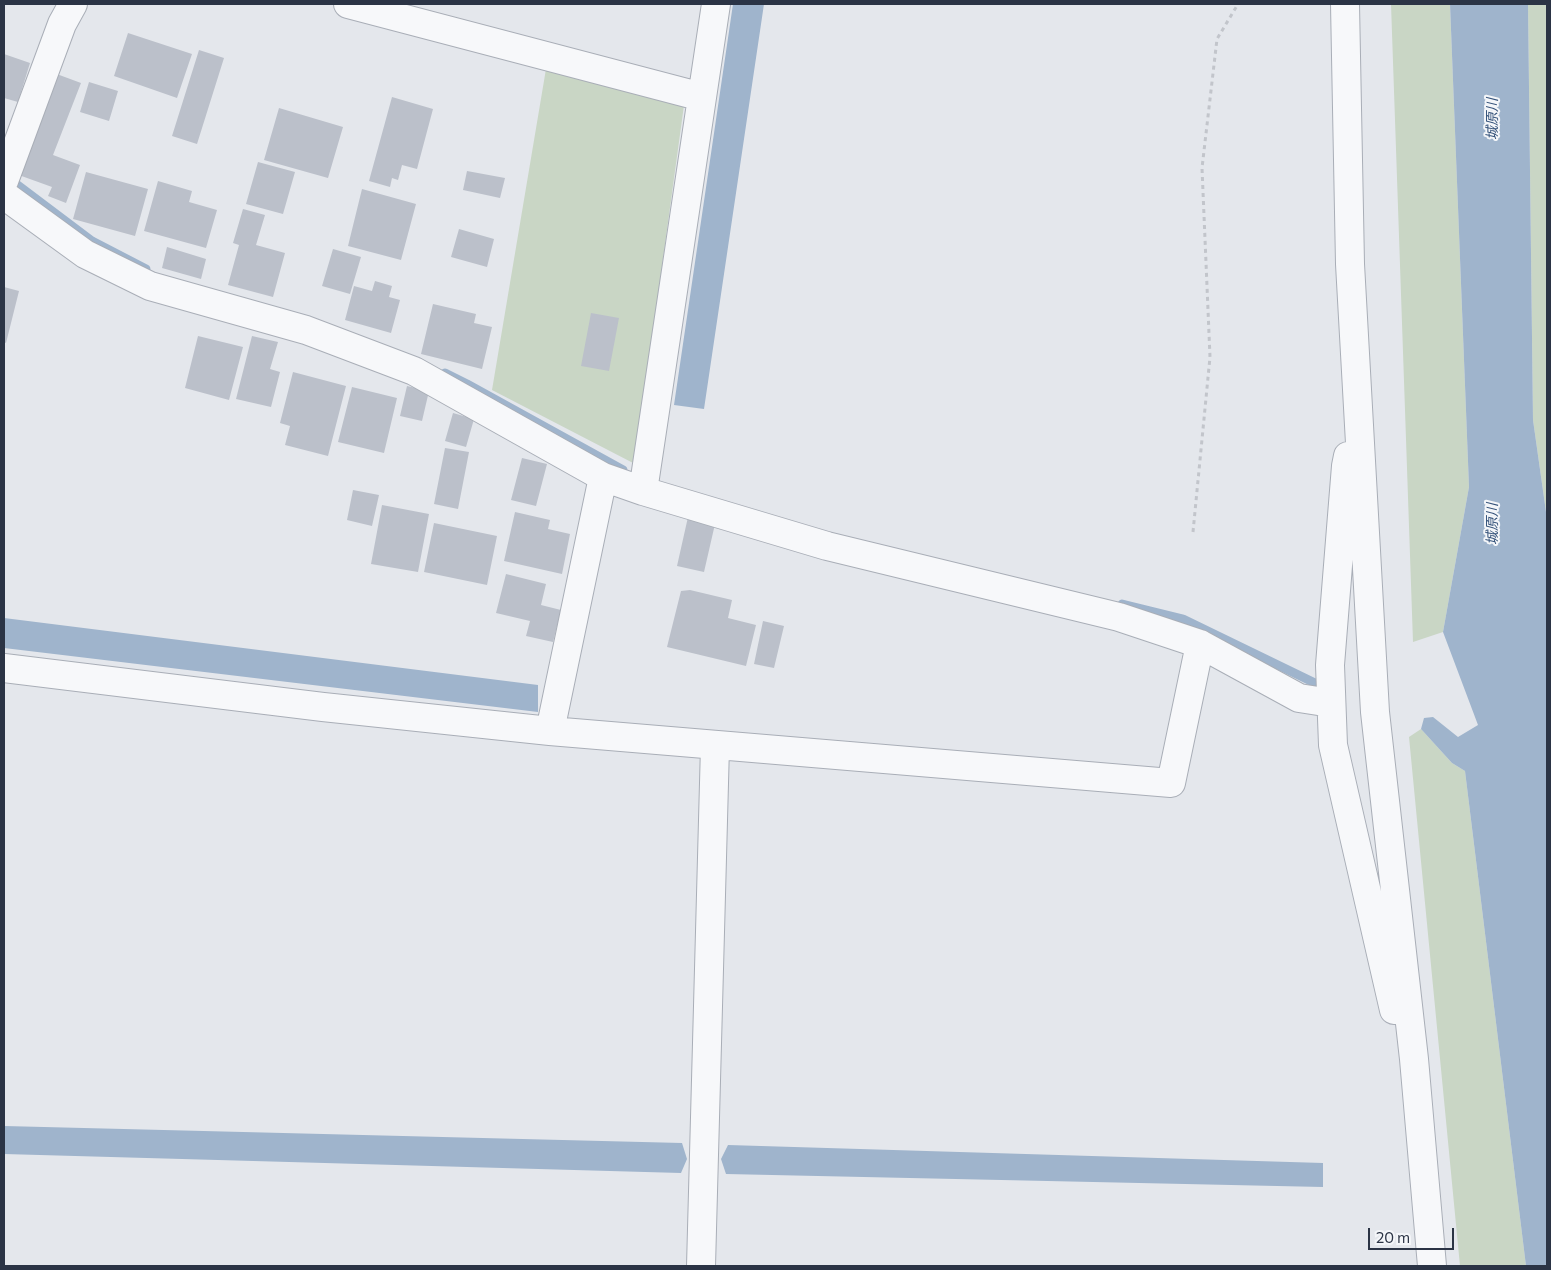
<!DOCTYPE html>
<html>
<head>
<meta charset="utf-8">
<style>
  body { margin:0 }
  #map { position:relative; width:1551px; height:1270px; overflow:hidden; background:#e4e7ec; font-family:Commissioner,sans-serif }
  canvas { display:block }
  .frame { position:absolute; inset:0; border:5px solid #2b3445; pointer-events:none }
  .scale { position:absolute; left:1368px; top:1228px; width:86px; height:22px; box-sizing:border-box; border:2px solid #2b3445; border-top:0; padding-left:6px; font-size:15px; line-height:18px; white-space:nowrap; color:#2b3445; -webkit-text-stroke:4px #f4f6f9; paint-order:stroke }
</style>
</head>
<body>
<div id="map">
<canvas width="1551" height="1270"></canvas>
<div class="frame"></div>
<div class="scale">20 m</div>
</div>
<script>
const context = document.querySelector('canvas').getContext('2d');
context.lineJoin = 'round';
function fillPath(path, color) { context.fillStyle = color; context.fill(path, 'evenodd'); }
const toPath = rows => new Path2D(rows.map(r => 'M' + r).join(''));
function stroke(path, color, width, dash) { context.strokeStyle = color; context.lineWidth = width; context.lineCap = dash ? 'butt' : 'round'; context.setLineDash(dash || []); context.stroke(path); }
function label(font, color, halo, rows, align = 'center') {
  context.font = font + ' Commissioner,"Noto Sans JP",sans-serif'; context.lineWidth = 4; context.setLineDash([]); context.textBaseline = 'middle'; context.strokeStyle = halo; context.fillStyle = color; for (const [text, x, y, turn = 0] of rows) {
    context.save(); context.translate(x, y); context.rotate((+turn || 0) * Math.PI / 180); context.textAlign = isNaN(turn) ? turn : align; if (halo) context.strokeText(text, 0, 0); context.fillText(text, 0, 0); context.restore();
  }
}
fillPath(toPath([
  [1391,4,1450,4,1469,487,1443,632,1413,642],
  [1528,4,1547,4,1547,519,1533,420],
  [547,63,684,105,635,464,492,390],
  [1421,729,1452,763,1465,771,1526,1266,1460,1266,1409,737]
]), '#c9d6c5');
fillPath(toPath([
  [733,4,764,4,704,409,674,405],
  [1450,4,1528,4,1533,420,1547,519,1547,1266,1526,1266,1465,771,1452,763,1421,729,1424,718,1433,717,1458,737,1478,725,1443,632,1469,487],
  [4,618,538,685,538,712,4,648],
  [4,1126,682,1143,687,1159,681,1173,4,1154],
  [728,1145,1323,1163,1323,1187,726,1174,721,1159]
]), '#9fb4cc');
stroke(toPath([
  [15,183,92,241,146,269],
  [445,373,467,384,623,470],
  [1122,604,1183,619,1317,684]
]), '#9fb4cc', 9);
fillPath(toPath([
  [128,33,192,54,177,98,114,76],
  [199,50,224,58,197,144,172,136],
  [4,54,30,63,18,102,4,98],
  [54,73,81,83,53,155,80,165,66,203,48,196,52,187,16,174],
  [89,82,118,91,109,121,80,112],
  [392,97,433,109,417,169,402,165,398,180,392,178,390,187,369,181],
  [279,108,343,127,328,178,264,160],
  [258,162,295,172,283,214,246,204],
  [467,171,505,178,500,198,463,190],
  [86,172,148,189,135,236,73,219],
  [158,181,192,191,189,202,217,210,206,248,144,231],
  [362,189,416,204,401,260,348,246],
  [243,209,265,215,256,245,285,253,273,297,228,285,239,245,233,243],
  [459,229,494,239,487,267,451,257],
  [167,247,206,259,201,279,162,268],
  [333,249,361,257,350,294,322,286],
  [375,281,392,286,389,297,400,300,391,333,345,320,354,286,372,291],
  [4,287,19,291,6,343,4,342],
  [433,304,476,314,474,323,492,327,482,369,421,354],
  [591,313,619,318,609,371,581,366],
  [198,336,243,347,229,400,185,388],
  [252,336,278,342,270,369,280,372,271,407,236,399],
  [293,372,346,386,328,456,285,445,290,426,280,423],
  [407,386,429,391,422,421,400,416],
  [352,387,397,398,384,453,338,442],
  [453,413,474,419,466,447,445,441],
  [445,448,469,452,458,509,434,504],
  [522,458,547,464,536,506,511,500],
  [353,490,379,495,372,526,347,520],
  [382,505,429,514,418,572,371,564],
  [515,512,550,520,548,529,570,534,562,574,504,561],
  [688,517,715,524,704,572,677,566],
  [434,523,497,536,487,585,424,572],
  [506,574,546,584,541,605,561,610,553,642,526,636,530,621,496,613],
  [690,590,732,600,728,618,756,625,746,666,667,647,681,591],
  [763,621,784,626,774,668,754,664]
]), '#bbc0ca');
const street = toPath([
  [348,4,702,97],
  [1345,4,1350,264,1375,712,1414,1059,1432,1266],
  [4,181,62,24,73,4],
  [4,195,85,254,150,286,306,330,414,371,603,477,643,491,827,546,1119,617,1200,644,1299,698,1331,703],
  [1348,456,1346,466,1330,665,1333,745,1394,1010],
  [643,491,716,4],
  [4,668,323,707,550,731,1171,783,1200,644],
  [550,731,603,477],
  [701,1266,715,746]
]);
stroke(street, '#a9aeb7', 30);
stroke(toPath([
  [1193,532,1210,357,1202,168,1217,39,1238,4]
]), '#c2c5cb', 3, [4, 4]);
stroke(street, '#f7f8fa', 28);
label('italic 14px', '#34527a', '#f4f6f9', [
  ["城原川",1492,119,-90],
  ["城原川",1492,524,-90]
]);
</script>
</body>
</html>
